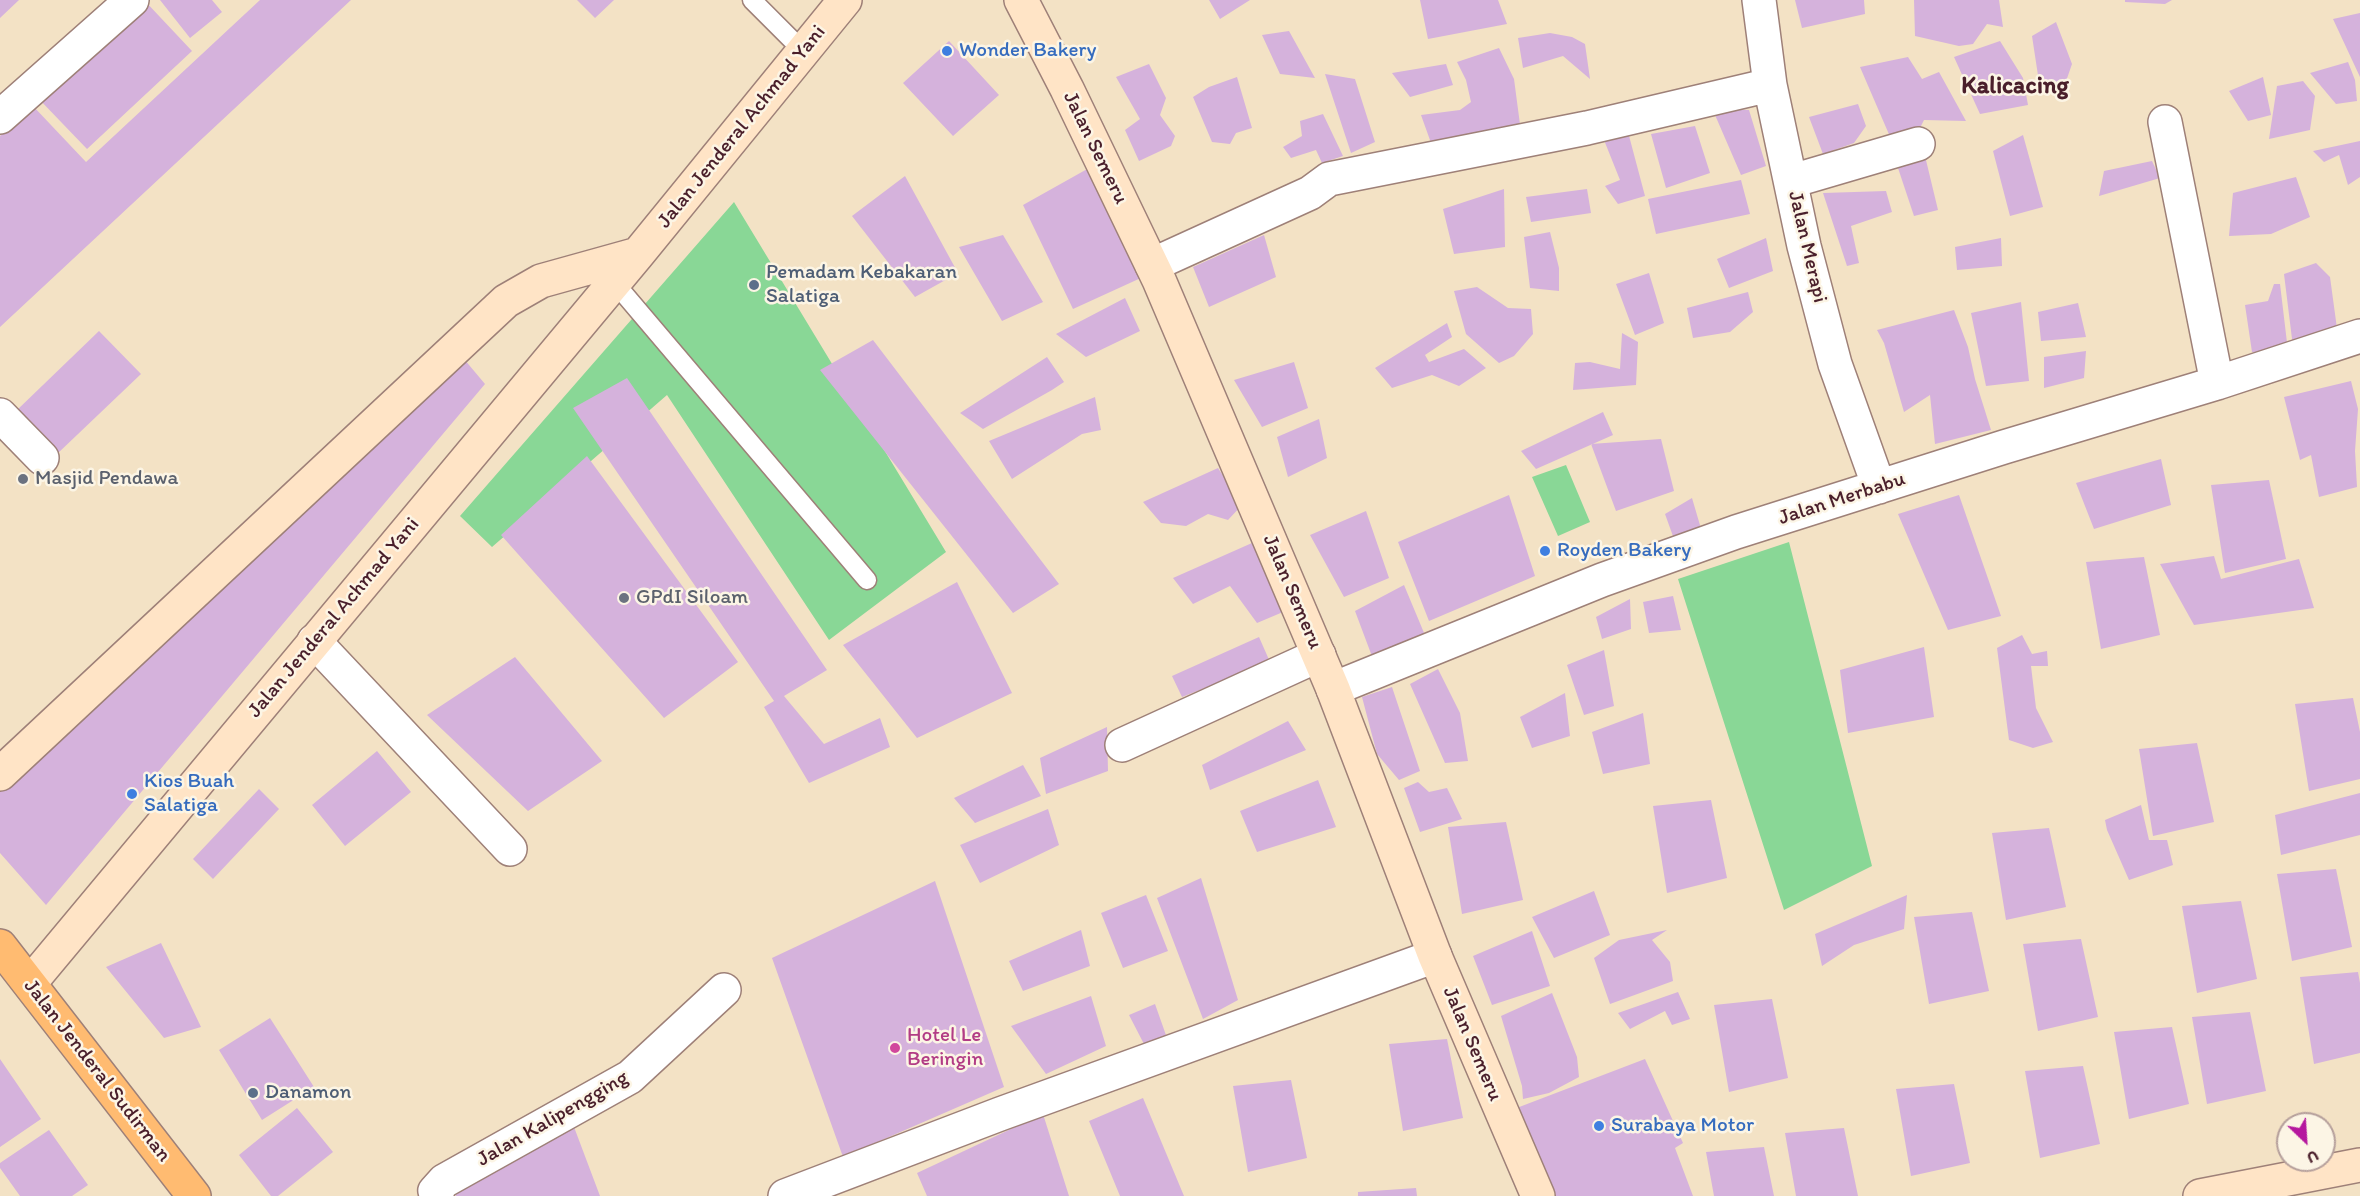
<!DOCTYPE html>
<html>
<head>
<meta charset="utf-8">
<style>
  body { margin:0 }
  #map { position:relative; width:2360px; height:1196px; overflow:hidden; background:#f3e2c5; font-family:Itim,sans-serif }
  canvas { display:block }
  .north { position:absolute; left:2276px; top:1112px; width:60px; height:60px; box-sizing:border-box; background:#fcf5e5; border:2px solid #b59f9b; border-radius:50%; rotate:155deg; font-size:16px; font-weight:700; line-height:24px; text-align:center; color:#4a1f2b }
  .north::after { content:''; display:block; margin:auto; width:21px; height:27px; background:#b5179e; clip-path:polygon(50% 0,100% 100%,50% 72%,0 100%) }
</style>
</head>
<body>
<div id="map">
<canvas width="2360" height="1196"></canvas>
<div class="north">U</div>
</div>
<script>
const context = document.querySelector('canvas').getContext('2d');
context.lineJoin = 'round';
function fillPath(path, color) { context.fillStyle = color; context.fill(path, 'evenodd'); }
const toPath = rows => new Path2D(rows.map(r => 'M' + r).join(''));
function stroke(path, color, width, dash) { context.strokeStyle = color; context.lineWidth = width; context.lineCap = dash ? 'butt' : 'round'; context.setLineDash(dash || []); context.stroke(path); }
function label(font, color, halo, rows, align = 'center') {
  context.font = font + ' Itim,sans-serif'; context.lineWidth = 5; context.setLineDash([]); context.textBaseline = 'middle'; context.strokeStyle = halo; context.fillStyle = color; for (const [text, x, y, turn = 0] of rows) {
    context.save(); context.translate(x, y); context.rotate((+turn || 0) * Math.PI / 180); context.textAlign = isNaN(turn) ? turn : align; if (halo) context.strokeText(text, 0, 0); context.fillText(text, 0, 0); context.restore();
  }
}
fillPath(toPath([
  [734,202,946,552,829,640,667,395,492,547,460,516],
  [1566,465,1590,522,1558,536,1532,477],
  [1789,542,1872,866,1784,910,1678,579]
]), '#89d796');
fillPath(toPath([
  [0,0,19,0,0,18],
  [144,0,192,51,87,149,37,97],
  [160,0,212,0,222,12,190,38],
  [260,0,351,0,0,327,0,136,33,106,86,162],
  [577,0,614,0,595,18],
  [1209,0,1250,0,1220,19],
  [1420,0,1498,0,1507,24,1428,39],
  [1795,0,1864,0,1865,14,1802,28],
  [1914,0,1999,0,2003,27,1987,24,1973,44,1959,46,1915,36],
  [2125,0,2172,0,2165,4,2125,2],
  [2360,13,2360,77,2333,19],
  [2056,22,2072,64,2063,90,2039,82,2032,36],
  [1289,31,1315,78,1280,74,1262,35],
  [1550,33,1572,37,1585,44,1590,79,1563,56,1523,68,1518,38],
  [949,41,999,95,953,136,903,83],
  [2000,41,2023,78,2028,105,1980,114,1954,57],
  [1499,48,1514,79,1521,132,1435,154,1421,115,1460,110,1471,102,1466,80,1457,62],
  [1908,57,1922,79,1939,72,1966,121,1924,120,1920,128,1891,139,1860,67],
  [2348,62,2355,80,2357,101,2336,104,2310,73],
  [1149,64,1166,98,1160,115,1175,136,1171,146,1139,161,1125,130,1140,119,1116,77],
  [1446,64,1453,85,1410,97,1392,73],
  [1325,74,1355,79,1375,142,1351,153],
  [1237,77,1252,128,1236,133,1230,144,1212,142,1193,97,1209,87],
  [2263,77,2271,115,2248,121,2229,91],
  [2303,81,2315,96,2310,130,2269,139,2277,86],
  [1858,104,1866,126,1854,143,1823,154,1809,117],
  [1712,108,1749,110,1766,166,1741,175],
  [1323,114,1343,156,1322,163,1316,150,1291,158,1283,147,1302,136,1300,121],
  [1695,126,1710,173,1666,188,1651,134],
  [1628,132,1645,196,1618,204,1605,186,1620,180,1604,140],
  [2023,135,2043,207,2010,216,1993,151],
  [2360,141,2360,177,2348,185,2339,155,2324,162,2313,151],
  [1925,156,1938,210,1914,216,1895,159],
  [2152,161,2160,178,2099,196,2104,171],
  [1089,168,1143,277,1073,309,1023,205],
  [905,176,958,273,915,297,852,216],
  [2296,177,2310,217,2271,234,2229,236,2233,193],
  [1741,180,1750,214,1656,234,1648,199],
  [1504,189,1505,247,1454,254,1443,209],
  [1587,189,1591,213,1531,222,1526,197],
  [1886,191,1892,212,1851,226,1859,263,1847,266,1823,193],
  [1550,232,1559,268,1559,291,1530,288,1524,237],
  [1003,235,1043,302,1002,321,959,247],
  [1264,235,1276,277,1209,307,1193,267],
  [1766,238,1773,271,1729,288,1717,259],
  [2001,238,2002,266,1957,270,1955,247],
  [2316,263,2330,277,2338,336,2293,347,2284,274],
  [1649,273,1664,323,1635,335,1616,284],
  [2274,284,2280,284,2288,351,2252,352,2245,305,2268,301],
  [1477,287,1508,308,1531,309,1533,334,1514,356,1499,363,1466,334,1454,291],
  [1748,292,1753,312,1730,332,1693,338,1687,308],
  [1125,298,1140,331,1086,357,1056,334],
  [2021,302,2029,381,1986,386,1971,313],
  [2078,303,2086,337,2041,341,2038,312],
  [1954,310,1968,347,1975,379,1991,430,1935,444,1930,395,1904,412,1884,343,1877,330],
  [1447,323,1452,337,1425,355,1429,362,1464,349,1486,368,1459,386,1432,375,1392,388,1375,368],
  [99,331,141,374,56,455,15,412],
  [1622,333,1638,342,1636,385,1573,390,1575,363,1590,362,1620,369],
  [873,340,1059,584,1013,613,820,370],
  [2086,351,2084,378,2044,388,2044,357],
  [1047,357,1064,382,1052,390,983,429,960,413],
  [464,359,485,384,46,905,0,853,0,792],
  [1294,362,1308,408,1262,427,1234,380],
  [627,378,827,670,784,696,824,744,880,718,890,747,809,783,764,707,774,701,573,408],
  [2351,381,2358,409,2355,451,2357,487,2319,497,2311,455,2300,460,2284,397],
  [1095,397,1101,430,1082,434,1012,479,989,441],
  [1603,412,1613,435,1536,469,1521,451],
  [1319,419,1327,458,1288,477,1277,437],
  [1661,439,1674,491,1616,511,1591,444],
  [587,456,738,662,664,718,501,535],
  [2161,459,2171,505,2094,529,2076,483],
  [1218,468,1242,505,1228,520,1208,514,1186,526,1161,523,1143,502],
  [2269,480,2286,559,2225,573,2211,485],
  [1509,495,1535,576,1429,621,1398,542],
  [1959,495,2001,616,1948,630,1898,514],
  [1692,498,1702,532,1674,539,1665,514],
  [1366,511,1389,578,1344,597,1310,535],
  [1252,543,1277,596,1283,612,1257,623,1230,586,1193,604,1173,578],
  [2214,556,2221,579,2299,559,2314,608,2194,625,2160,564],
  [2144,557,2160,635,2101,649,2086,562],
  [957,582,1012,693,917,738,843,645],
  [1404,585,1427,640,1373,659,1355,611],
  [1673,596,1681,630,1649,633,1643,602],
  [1630,599,1631,629,1602,639,1596,617],
  [2022,635,2032,654,2047,651,2048,666,2031,666,2036,708,2053,742,2033,748,2009,740,1997,648],
  [1259,637,1270,662,1182,697,1172,676],
  [1924,647,1934,717,1848,733,1840,670],
  [1604,650,1614,706,1584,715,1567,665],
  [515,657,602,761,528,811,427,715],
  [1438,669,1460,713,1468,761,1445,763,1410,684],
  [1392,687,1420,771,1399,780,1377,754,1362,697],
  [1565,693,1570,736,1532,748,1520,717],
  [2353,698,2360,732,2360,779,2309,791,2295,704],
  [1643,713,1650,764,1603,774,1592,732],
  [1288,721,1306,750,1210,790,1202,765],
  [1107,727,1108,771,1046,794,1040,758],
  [2197,743,2214,822,2153,836,2139,749],
  [377,751,411,792,345,846,312,805],
  [1023,765,1041,796,975,823,954,798],
  [1318,780,1336,827,1257,852,1240,811],
  [1418,782,1429,792,1447,788,1462,819,1420,832,1404,788],
  [259,789,279,809,213,879,193,859],
  [2360,793,2360,835,2281,855,2275,815],
  [1711,800,1727,878,1667,893,1653,806],
  [2141,805,2149,840,2167,840,2173,865,2129,880,2107,830,2105,820],
  [1048,809,1059,845,980,883,960,845],
  [1506,822,1523,900,1462,914,1448,827],
  [2049,828,2066,907,2006,920,1992,833],
  [2336,869,2352,947,2292,961,2277,874],
  [1201,878,1238,1000,1203,1019,1157,898],
  [935,881,1004,1087,843,1157,772,958],
  [1594,891,1610,935,1554,958,1532,917],
  [1146,895,1168,951,1123,968,1101,913],
  [1907,895,1904,929,1854,945,1822,966,1815,934],
  [2241,901,2257,979,2197,993,2182,906],
  [1972,912,1989,991,1929,1004,1914,917],
  [1081,930,1090,966,1023,991,1009,961],
  [1667,930,1652,940,1670,962,1673,981,1610,1004,1594,958,1619,940],
  [1532,931,1550,986,1492,1005,1473,956],
  [2081,939,2098,1017,2038,1031,2023,944],
  [161,943,201,1027,164,1038,106,967],
  [2358,972,2360,983,2360,1053,2314,1064,2300,977],
  [1678,992,1690,1019,1672,1025,1665,1011,1630,1029,1618,1013],
  [1552,993,1577,1057,1579,1077,1549,1093,1523,1099,1522,1086,1501,1016],
  [1091,996,1106,1046,1046,1074,1011,1026],
  [1772,999,1788,1078,1729,1092,1714,1005],
  [1155,1004,1167,1038,1145,1046,1129,1015],
  [2250,1012,2266,1091,2207,1104,2192,1017],
  [270,1018,314,1087,262,1120,219,1050],
  [2172,1027,2189,1104,2129,1119,2114,1032],
  [1447,1039,1463,1118,1403,1131,1389,1044],
  [0,1059,41,1119,0,1147],
  [1645,1059,1683,1143,1675,1148,1693,1196,1553,1196,1514,1109],
  [2083,1066,2100,1144,2040,1158,2025,1071],
  [1291,1080,1307,1158,1248,1172,1233,1086],
  [1954,1084,1970,1163,1911,1176,1896,1089],
  [1143,1098,1184,1196,1120,1196,1089,1121],
  [297,1108,333,1152,278,1196,271,1196,239,1155],
  [1043,1114,1069,1196,927,1196,917,1173],
  [574,1127,600,1196,456,1196,455,1193],
  [1844,1128,1858,1196,1796,1196,1785,1133],
  [49,1130,88,1185,72,1196,20,1196,0,1168,0,1163],
  [1764,1147,1774,1196,1714,1196,1706,1152],
  [1416,1188,1417,1196,1358,1196,1358,1192]
]), '#d5b2dc');
const lane = toPath([
  [752,0,804,52],
  [614,282,867,580]
]);
const street = toPath([
  [1759,0,1770,85,1804,246,1835,364,1879,487],
  [0,117,132,0],
  [2165,122,2217,383],
  [1792,181,1918,144],
  [1152,265,1310,193,1329,179,1587,128,1770,85],
  [0,415,42,458],
  [314,641,510,849],
  [1333,689,1602,580,1736,532,2004,447,2217,383,2360,336],
  [1122,745,1319,655],
  [437,1196,435,1191,444,1181,630,1077,724,990],
  [785,1196,1000,1114,1435,956]
]);
const secondary = toPath([
  [1021,0,1067,89,1159,280,1333,689,1435,956,1538,1196],
  [0,774,506,301,541,281,638,254],
  [30,983,638,254,845,0],
  [2200,1196,2360,1165]
]);
const primary = toPath([
  [0,946,194,1196]
]);
stroke(lane, '#9e8078', 21);
stroke(street, '#9e8078', 36);
stroke(secondary, '#9e8078', 36);
stroke(primary, '#9e8078', 36);
stroke(lane, '#fff', 18);
stroke(street, '#fff', 33);
stroke(secondary, '#ffe4c6', 33);
stroke(primary, '#ffbb71', 33);
for (const [x, y, r, color] of [
  [947,51,6,"#3f7fe0"],
  [754,285,6,"#5c6f8a"],
  [23,479,6,"#6b7280"],
  [1545,551,6,"#3f7fe0"],
  [624,598,6,"#6b7280"],
  [132,794,6,"#3f7fe0"],
  [895,1048,6,"#d1479c"],
  [253,1093,6,"#5c6f8a"],
  [1599,1126,6,"#3f7fe0"]
]) { const dot = new Path2D(); dot.arc(x, y, r, 0, 2 * Math.PI); context.fillStyle = color; context.fill(dot); stroke(dot, '#fcf5e5', 2); }
label('21px', '#366cbe', '#fcf5e5', [
  ["Wonder Bakery",959,51],
  ["Royden Bakery",1557,551],
  ["Kios Buah",144,782],
  ["Salatiga",144,806],
  ["Surabaya Motor",1611,1126]
], 'left');
label('21px', '#4a1f2b', '#fcf5e5', [
  ["Jalan Jenderal Achmad Yani",742,127,-51],
  ["Jalan Semeru",1095,148,64],
  ["Jalan Merapi",1807,247,77],
  ["Jalan Merbabu",1842,499,-18],
  ["Jalan Semeru",1292,592,67],
  ["Jalan Jenderal Achmad Yani",334,618,-50],
  ["Jalan Semeru",1472,1044,67],
  ["Jalan Jenderal Sudirman",97,1071,52],
  ["Jalan Kalipengging",553,1119,-30]
]);
label('21px', '#4e5e75', '#fcf5e5', [
  ["Pemadam Kebakaran",766,273],
  ["Salatiga",766,297],
  ["Danamon",265,1093]
], 'left');
label('21px', '#5b616d', '#fcf5e5', [
  ["Masjid Pendawa",35,479],
  ["GPdI Siloam",636,598]
], 'left');
label('21px', '#b23c85', '#fcf5e5', [
  ["Hotel Le",907,1036],
  ["Beringin",907,1060]
], 'left');
label('bold 24px', '#4a1f2b', '#fcf5e5', [
  ["Kalicacing",2015,87]
]);
</script>
</body>
</html>
